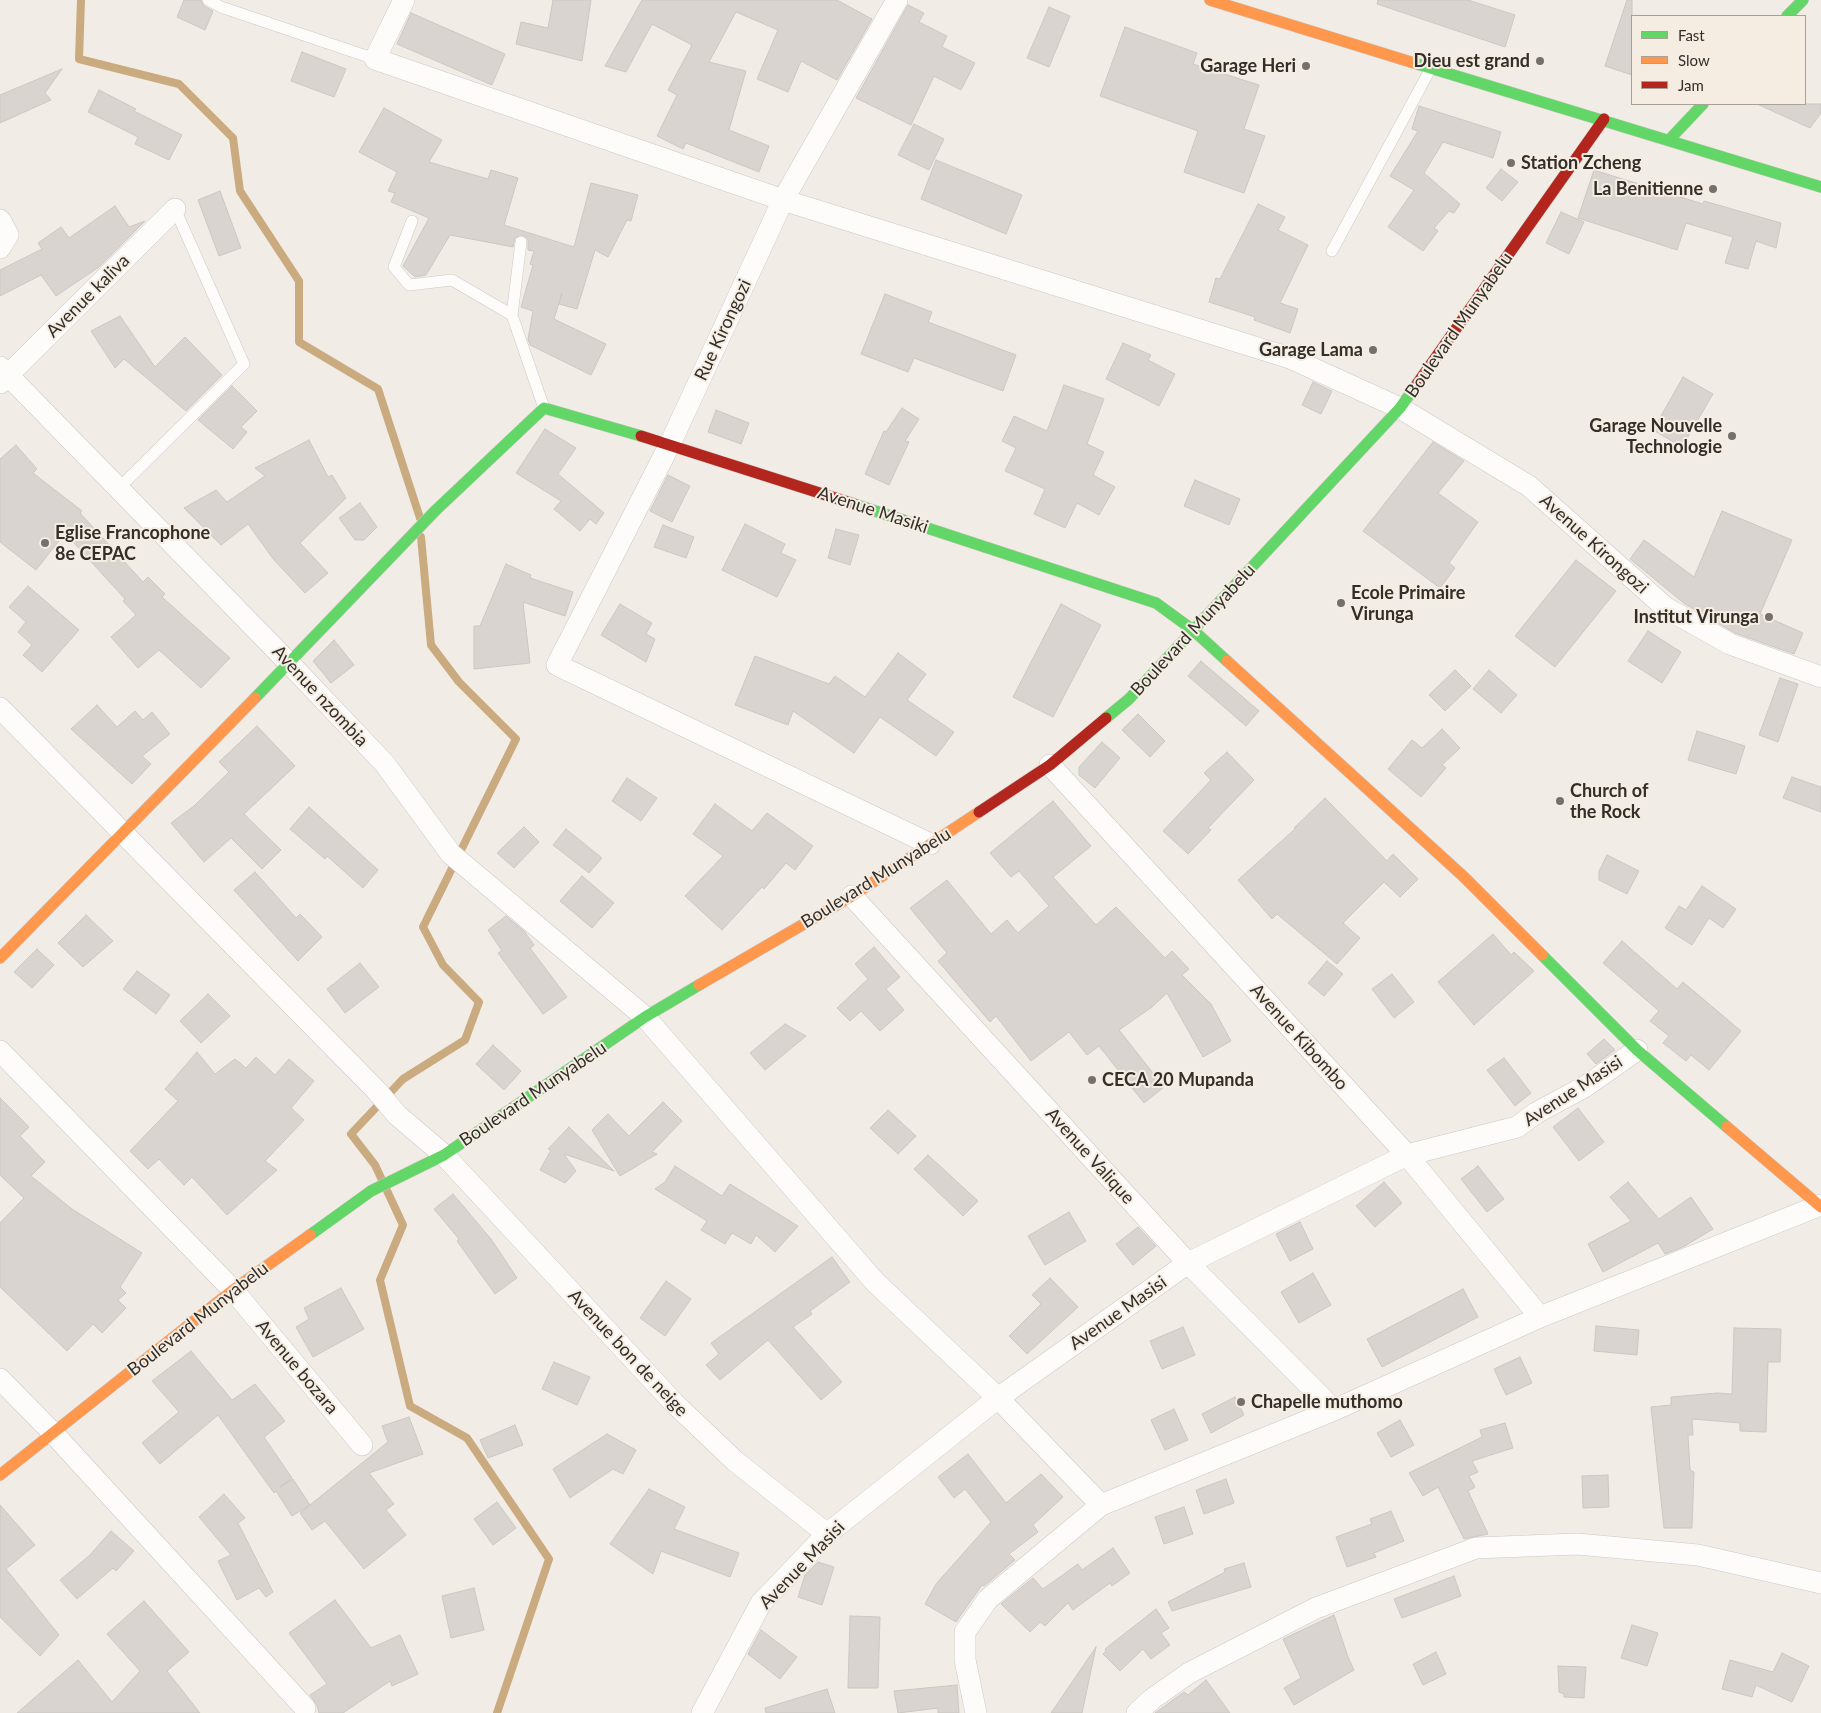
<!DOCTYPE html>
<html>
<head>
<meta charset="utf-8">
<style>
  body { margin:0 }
  #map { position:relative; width:1821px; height:1713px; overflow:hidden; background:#f2ece7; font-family:Lato,sans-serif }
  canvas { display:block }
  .legend { position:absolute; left:1631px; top:15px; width:175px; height:90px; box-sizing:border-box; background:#f6ede2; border:1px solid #a8a198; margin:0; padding:6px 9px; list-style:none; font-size:15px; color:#322e2a }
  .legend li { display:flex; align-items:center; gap:10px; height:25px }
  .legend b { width:25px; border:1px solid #a8a198 }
</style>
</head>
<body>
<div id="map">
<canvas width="1821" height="1713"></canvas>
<ul class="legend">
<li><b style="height:6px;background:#63d668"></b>Fast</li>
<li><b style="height:6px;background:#ff974d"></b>Slow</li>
<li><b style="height:6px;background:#b3261e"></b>Jam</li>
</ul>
</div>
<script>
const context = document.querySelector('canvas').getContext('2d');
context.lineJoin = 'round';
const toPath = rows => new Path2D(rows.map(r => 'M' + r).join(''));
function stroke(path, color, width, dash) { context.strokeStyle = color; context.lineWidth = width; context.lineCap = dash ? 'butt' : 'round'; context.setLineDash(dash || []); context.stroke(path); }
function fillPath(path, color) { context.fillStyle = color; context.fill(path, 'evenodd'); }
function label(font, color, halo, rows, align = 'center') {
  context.font = font + ' Lato,sans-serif'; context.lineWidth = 4; context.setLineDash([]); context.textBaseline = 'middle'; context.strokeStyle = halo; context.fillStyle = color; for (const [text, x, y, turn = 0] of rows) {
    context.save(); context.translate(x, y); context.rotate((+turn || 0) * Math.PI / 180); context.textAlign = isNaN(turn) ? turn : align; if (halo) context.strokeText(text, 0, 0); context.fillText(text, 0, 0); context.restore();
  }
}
stroke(toPath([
  [81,0,79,59,179,84,233,138,240,191,299,281,299,342,378,389,420,518],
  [421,537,431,645,459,682,516,739,423,927,443,965,479,1002,465,1040,403,1079,351,1134,375,1165,403,1225,380,1280,410,1406,467,1438,549,1559,497,1713]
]), '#caaa7f', 8);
const building = toPath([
  [184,0,201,0,204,6,213,11,205,30,177,17,184,0],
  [553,0,591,0,582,61,516,44,521,22,548,28,553,0],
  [642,0,837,0,872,19,837,80,801,61,788,92,757,79,778,30,736,12,709,62,746,71,729,130,769,146,759,172,686,143,683,149,657,136,677,95,668,90,692,45,652,24,626,72,605,66,642,0],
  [1378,0,1468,0,1515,15,1505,47,1377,4,1378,0],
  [1627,0,1632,0,1632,75,1605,66,1627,0],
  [908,5,924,13,919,22,947,36,942,47,975,63,961,90,934,76,911,125,856,98,908,5],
  [1049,7,1070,16,1049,67,1027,58,1049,7],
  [411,13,505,54,492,85,397,44,411,13],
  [1125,27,1197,53,1193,64,1259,85,1244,129,1265,136,1244,193,1184,172,1198,131,1100,96,1125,27],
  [302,52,346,69,334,97,291,81,302,52],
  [62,69,45,93,51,100,0,123,0,95,62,69],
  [99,90,136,109,134,111,182,135,169,160,135,144,138,137,88,112,99,90],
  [1757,104,1821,104,1821,113,1810,128,1757,104],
  [1419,106,1501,132,1493,158,1443,142,1424,173,1460,204,1454,213,1449,211,1434,228,1438,231,1423,251,1388,227,1414,190,1390,176,1418,131,1412,129,1419,106],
  [384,108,442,140,429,162,488,179,491,170,518,178,504,225,574,247,591,183,638,195,631,221,627,220,608,257,595,250,577,309,559,304,562,293,554,319,606,344,591,375,530,345,528,339,533,311,521,307,533,265,530,264,534,251,528,250,528,240,525,236,515,237,513,247,450,235,426,275,415,277,403,266,429,218,391,202,395,193,388,191,397,172,359,152,384,108],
  [914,124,944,139,929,170,898,155,914,124],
  [936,160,1022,195,1006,234,921,199,936,160],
  [1501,169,1518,182,1502,201,1486,188,1501,169],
  [1594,170,1703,204,1704,201,1781,223,1776,248,1756,241,1748,269,1725,263,1733,237,1686,223,1677,250,1578,218,1594,170],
  [220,191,241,248,219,256,198,200,220,191],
  [1258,204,1285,217,1278,230,1308,245,1280,303,1298,309,1290,333,1254,320,1255,317,1209,302,1216,278,1220,279,1258,204],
  [115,206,129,227,145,221,99,267,56,296,41,275,0,296,0,270,42,249,38,243,61,227,69,238,115,206],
  [1561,212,1584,222,1569,254,1546,243,1561,212],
  [885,294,932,312,928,322,1016,355,1003,391,914,358,908,372,861,354,885,294],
  [120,316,155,367,185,337,222,375,186,411,124,359,115,368,91,331,120,316],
  [1123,343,1151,355,1148,360,1175,374,1159,406,1106,379,1123,343],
  [1683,377,1713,394,1682,447,1653,430,1683,377],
  [1313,382,1332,391,1321,414,1302,405,1313,382],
  [1064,385,1104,399,1087,444,1104,452,1093,475,1115,487,1099,515,1077,503,1065,528,1034,514,1045,489,1005,471,1016,448,1002,441,1014,416,1047,431,1064,385],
  [232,386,257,411,241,427,247,432,233,449,198,420,232,386],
  [902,408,919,419,905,441,909,442,889,485,865,474,884,431,886,432,902,408],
  [716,410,749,423,741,444,708,432,716,410],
  [545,429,576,448,558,474,604,513,596,524,590,519,580,531,554,509,561,501,516,473,545,429],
  [309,440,328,477,332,475,346,498,300,543,328,573,305,593,274,560,248,524,221,545,184,508,216,490,227,502,265,476,255,468,309,440],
  [1433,442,1464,461,1438,493,1478,522,1449,563,1455,568,1440,588,1363,531,1433,442],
  [16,445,37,469,33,473,82,511,80,513,143,582,148,577,165,594,162,597,230,658,201,688,159,650,138,668,111,637,136,615,123,601,125,599,65,533,36,570,0,542,0,459,16,445],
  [668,475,690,486,672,522,650,511,668,475],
  [1195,480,1240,499,1229,525,1184,506,1195,480],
  [360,503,377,527,364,540,355,540,339,518,360,503],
  [1722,511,1792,540,1760,614,1803,633,1794,654,1735,633,1685,604,1630,559,1644,540,1694,577,1722,511],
  [745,524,785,544,781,553,796,560,777,597,722,570,745,524],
  [663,525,694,537,686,558,654,547,663,525],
  [836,529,859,535,850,565,828,558,836,529],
  [1576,560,1616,591,1555,667,1515,636,1576,560],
  [506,564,531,575,530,578,573,592,565,616,523,602,530,663,474,669,474,626,480,626,506,564],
  [28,586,79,630,42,672,23,655,32,645,18,632,26,622,9,607,28,586],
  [620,604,652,623,646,634,655,639,646,662,601,635,620,604],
  [1061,604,1101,625,1053,717,1013,697,1061,604],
  [1648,631,1681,652,1662,683,1628,661,1648,631],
  [334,640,354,665,331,683,313,661,334,640],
  [898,653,926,674,907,700,954,732,936,756,880,717,854,753,793,711,788,725,735,705,755,656,829,684,835,676,865,697,898,653],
  [1201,661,1259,711,1246,726,1188,676,1201,661],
  [1455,670,1471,686,1445,711,1429,695,1455,670],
  [1489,670,1517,695,1501,713,1473,689,1489,670],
  [1780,678,1798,684,1778,742,1759,735,1780,678],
  [97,705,117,727,135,711,143,720,152,712,170,734,142,756,151,764,132,784,71,729,97,705],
  [1138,714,1165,741,1150,757,1122,730,1138,714],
  [257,726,295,766,244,814,281,850,262,869,231,838,204,862,171,823,194,806,229,772,219,762,257,726],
  [1442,729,1460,748,1442,765,1446,768,1421,797,1388,769,1412,740,1422,748,1442,729],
  [1697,731,1745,746,1736,774,1688,760,1697,731],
  [1102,742,1120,758,1095,788,1079,775,1079,767,1102,742],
  [1227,752,1254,780,1208,828,1211,830,1188,854,1163,831,1211,780,1204,773,1227,752],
  [1792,777,1821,787,1821,812,1783,798,1792,777],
  [627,778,657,798,641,821,612,801,627,778],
  [1325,798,1387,861,1393,854,1418,879,1400,897,1384,882,1343,923,1360,938,1337,964,1277,914,1272,919,1238,880,1295,829,1294,828,1325,798],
  [1053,801,1091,846,1053,877,1096,925,1116,907,1165,958,1172,951,1189,969,1182,975,1211,1004,1231,1041,1203,1057,1167,993,1152,1007,1119,1030,1164,1087,1144,1103,1099,1046,1087,1055,1069,1032,1031,1061,996,1016,990,1022,938,961,947,953,910,908,947,880,991,934,1007,920,1018,933,1049,906,1019,871,1011,877,990,853,1053,801],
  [715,804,752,831,767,813,813,846,795,870,786,863,764,889,762,887,722,930,685,896,723,856,693,834,715,804],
  [309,807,378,870,363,888,327,856,325,859,290,829,309,807],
  [524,827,539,842,514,868,497,853,524,827],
  [566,829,602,858,589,873,553,845,566,829],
  [1607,855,1639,871,1627,894,1599,880,1599,871,1607,855],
  [255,872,296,918,300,914,322,937,298,961,234,890,255,872],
  [582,876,614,903,592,928,560,901,582,876],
  [1702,886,1736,909,1723,928,1709,918,1692,945,1665,928,1679,906,1686,910,1702,886],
  [86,915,113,941,83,967,58,943,86,915],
  [506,916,524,931,534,945,530,948,567,997,543,1014,498,953,502,951,488,930,506,916],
  [1493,934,1511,955,1514,952,1534,971,1474,1025,1438,982,1493,934],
  [1622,941,1677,989,1683,982,1741,1031,1709,1070,1691,1055,1686,1061,1663,1043,1669,1036,1650,1021,1659,1011,1603,963,1622,941],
  [874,947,900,977,886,989,904,1010,880,1031,861,1011,850,1021,837,1008,868,979,855,964,874,947],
  [37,949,54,965,32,988,14,972,37,949],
  [1327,961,1343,974,1324,996,1308,983,1327,961],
  [360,963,379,987,345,1013,327,989,360,963],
  [137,971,170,995,156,1014,123,989,137,971],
  [1392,974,1414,1002,1394,1018,1372,989,1392,974],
  [208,994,230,1016,201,1043,180,1021,208,994],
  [785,1024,806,1036,765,1070,750,1053,785,1024],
  [1604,1039,1615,1050,1596,1064,1587,1054,1604,1039],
  [493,1045,521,1071,504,1090,476,1064,493,1045],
  [197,1052,215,1074,235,1059,246,1068,256,1057,275,1075,289,1059,314,1081,291,1108,304,1120,265,1161,277,1170,227,1215,192,1177,184,1185,159,1159,148,1169,130,1151,178,1101,165,1089,197,1052],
  [1504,1058,1531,1093,1515,1106,1487,1070,1504,1058],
  [0,1098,29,1127,20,1136,45,1162,31,1176,72,1209,142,1253,120,1287,126,1293,118,1300,126,1308,102,1333,93,1324,67,1351,0,1287,0,1223,24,1198,0,1175,0,1098],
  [663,1102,682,1121,652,1152,657,1154,620,1176,592,1130,608,1114,629,1136,663,1102],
  [1578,1108,1604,1142,1579,1161,1553,1127,1578,1108],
  [888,1110,916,1136,898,1154,870,1128,888,1110],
  [569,1127,614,1171,564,1154,576,1171,565,1183,540,1170,551,1150,548,1149,569,1127],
  [928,1155,978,1201,963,1216,914,1169,928,1155],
  [675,1166,722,1196,730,1184,798,1226,775,1252,756,1235,751,1244,732,1233,725,1244,701,1230,707,1221,655,1189,665,1182,675,1166],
  [1478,1166,1504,1199,1487,1212,1461,1179,1478,1166],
  [1384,1182,1402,1203,1375,1227,1356,1206,1384,1182],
  [1628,1182,1659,1219,1691,1197,1713,1229,1683,1247,1665,1254,1658,1243,1603,1272,1588,1244,1631,1221,1610,1197,1628,1182],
  [453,1194,491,1239,517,1278,495,1294,457,1241,459,1239,434,1209,453,1194],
  [1069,1212,1086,1241,1045,1265,1028,1236,1069,1212],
  [1300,1222,1313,1249,1290,1261,1276,1234,1300,1222],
  [1138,1227,1156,1246,1133,1265,1116,1244,1138,1227],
  [832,1257,850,1282,810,1311,812,1314,793,1327,842,1382,821,1400,768,1340,720,1380,706,1365,719,1354,711,1343,832,1257],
  [1313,1273,1331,1305,1299,1323,1281,1292,1313,1273],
  [1050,1278,1078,1307,1027,1354,1009,1336,1041,1304,1032,1295,1050,1278],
  [666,1281,691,1299,665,1336,640,1318,666,1281],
  [341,1288,364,1329,313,1357,296,1327,309,1319,304,1308,341,1288],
  [1463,1289,1478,1317,1382,1367,1367,1339,1463,1289],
  [1596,1326,1639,1330,1637,1355,1594,1351,1596,1326],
  [1183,1327,1195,1355,1162,1369,1150,1341,1183,1327],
  [1734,1328,1781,1329,1780,1362,1768,1362,1766,1432,1740,1431,1740,1423,1692,1419,1693,1435,1688,1435,1690,1470,1694,1472,1692,1528,1664,1528,1651,1407,1671,1405,1671,1397,1717,1393,1732,1394,1734,1328],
  [191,1351,232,1400,255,1384,285,1421,264,1437,292,1478,280,1487,293,1479,310,1505,292,1516,276,1491,274,1493,218,1415,160,1464,142,1443,179,1412,152,1381,191,1351],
  [1520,1357,1532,1383,1506,1395,1494,1369,1520,1357],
  [554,1362,590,1377,577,1405,542,1389,554,1362],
  [1235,1397,1244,1415,1211,1433,1202,1414,1235,1397],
  [1174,1409,1188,1440,1165,1450,1151,1420,1174,1409],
  [409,1417,423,1454,369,1473,394,1504,386,1510,406,1535,364,1569,325,1521,312,1530,300,1513,388,1442,382,1426,409,1417],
  [1400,1420,1414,1445,1391,1457,1377,1433,1400,1420],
  [1505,1423,1513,1448,1472,1461,1478,1472,1469,1476,1475,1487,1468,1491,1488,1534,1464,1539,1438,1487,1423,1496,1409,1473,1482,1437,1480,1430,1505,1423],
  [515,1425,523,1445,488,1458,480,1440,515,1425],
  [607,1434,636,1450,623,1474,613,1469,570,1498,553,1469,607,1434],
  [968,1454,1006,1503,1041,1474,1063,1497,1033,1525,1038,1532,1009,1554,1015,1560,984,1586,982,1585,956,1622,925,1604,936,1584,991,1522,965,1489,954,1498,938,1477,968,1454],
  [1608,1475,1609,1507,1583,1508,1582,1476,1608,1475],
  [1226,1479,1234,1503,1204,1514,1196,1490,1226,1479],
  [649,1489,685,1507,674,1529,739,1553,730,1577,661,1551,653,1574,610,1544,649,1489],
  [224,1494,245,1518,238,1523,273,1592,266,1597,259,1588,237,1600,218,1561,231,1555,199,1517,224,1494],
  [497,1502,516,1528,493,1545,474,1519,497,1502],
  [0,1505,35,1545,6,1569,59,1635,40,1656,0,1617,0,1505],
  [1184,1507,1193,1534,1164,1544,1155,1517,1184,1507],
  [1391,1511,1404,1541,1374,1553,1376,1557,1347,1567,1336,1537,1372,1524,1370,1519,1391,1511],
  [111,1531,134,1551,116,1571,113,1568,77,1599,60,1580,90,1555,111,1531],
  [1113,1548,1130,1573,1112,1586,1110,1583,1073,1610,1068,1603,1045,1626,1040,1622,1030,1632,1001,1604,1033,1578,1043,1589,1078,1564,1082,1570,1113,1548],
  [818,1562,834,1567,822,1605,798,1597,805,1575,818,1562],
  [1244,1563,1251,1587,1172,1611,1168,1602,1225,1572,1224,1569,1244,1563],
  [1454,1576,1461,1596,1402,1618,1394,1599,1454,1576],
  [474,1588,484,1630,451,1638,442,1596,474,1588],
  [335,1600,371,1648,400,1635,418,1674,392,1686,390,1681,343,1713,319,1713,317,1705,310,1695,327,1684,289,1633,335,1600],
  [144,1601,189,1652,167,1671,200,1713,17,1713,78,1660,112,1702,140,1671,107,1634,144,1601],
  [1156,1609,1169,1628,1161,1633,1170,1645,1151,1659,1143,1649,1120,1671,1103,1654,1106,1651,1105,1649,1156,1609],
  [1334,1615,1348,1657,1354,1670,1294,1705,1284,1688,1301,1678,1283,1639,1334,1615],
  [850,1616,880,1617,878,1688,848,1688,850,1616],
  [1632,1625,1658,1633,1647,1666,1621,1658,1632,1625],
  [761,1630,797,1657,780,1679,748,1654,761,1630],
  [1096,1647,1082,1713,1051,1713,1096,1647],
  [1436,1652,1446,1674,1423,1685,1413,1664,1436,1652],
  [1782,1653,1809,1666,1792,1702,1756,1685,1752,1697,1722,1689,1730,1660,1773,1672,1782,1653],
  [1558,1666,1586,1667,1584,1698,1564,1697,1564,1694,1559,1692,1558,1666],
  [1206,1680,1230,1713,1155,1713,1184,1692,1188,1695,1206,1680],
  [957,1685,959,1713,938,1713,938,1708,898,1713,894,1691,957,1685],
  [827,1689,835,1713,766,1713,765,1708,827,1689]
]);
fillPath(building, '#d9d4d0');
stroke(building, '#ccc7c2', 1);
const lane = toPath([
  [208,0,221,7,375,59],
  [412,221,394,267,409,285,452,280,512,315],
  [521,242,512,315,544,408],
  [1332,251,1431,68],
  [119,488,244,364,175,209]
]);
const street = toPath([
  [404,0,375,59,783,200,1290,358,1400,408,1529,486,1666,608,1730,644,1821,677],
  [897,0,783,200,670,444,557,665,930,844],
  [0,220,8,235,0,248],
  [0,367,288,662,385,764,451,854,645,1017,875,1282,998,1398,1101,1505],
  [0,383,175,209],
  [0,708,377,1091,397,1115,444,1155,674,1403,735,1461,827,1534],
  [1050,765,1407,1155,1540,1317],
  [852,896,1188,1263,1334,1410],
  [0,1051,233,1290,362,1445],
  [0,1379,53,1433,305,1708],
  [702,1713,761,1603,827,1534,998,1398,1188,1263,1407,1155,1517,1127,1536,1113,1586,1086,1637,1050],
  [976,1713,965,1660,965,1632,988,1599,1101,1505,1334,1410,1540,1317,1821,1205],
  [1137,1713,1152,1699,1189,1673,1316,1608,1476,1548,1577,1544,1698,1555,1821,1583]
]);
const fast = toPath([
  [1787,16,1803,0],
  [1414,63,1821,187],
  [1669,140,1703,104],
  [854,504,1156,603,1193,630,1227,661],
  [255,698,436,510,544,408,641,436],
  [1106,718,1129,699,1400,408,1417,384],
  [1542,955,1637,1050,1727,1127],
  [310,1235,371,1191,444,1155,645,1017,699,985]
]);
const slow = toPath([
  [1210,0,1414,63],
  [1227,661,1464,877,1542,955],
  [0,958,255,698],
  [699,985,852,896,979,812],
  [1727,1127,1821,1207],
  [0,1475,233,1290,310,1235]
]);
const jam = toPath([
  [1417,384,1604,119],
  [641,436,854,504],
  [979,812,1050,765,1106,718]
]);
stroke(lane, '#cdc8c4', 12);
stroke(street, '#cdc8c4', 22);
stroke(fast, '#cdc8c4', 12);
stroke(slow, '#cdc8c4', 12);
stroke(jam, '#cdc8c4', 12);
stroke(lane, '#fdfcfb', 11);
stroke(street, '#fdfcfb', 21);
stroke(fast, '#63d668', 11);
stroke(slow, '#ff974d', 11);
stroke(jam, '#b3261e', 11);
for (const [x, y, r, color] of [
  [1540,61,5,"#75706c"],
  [1306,66,5,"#75706c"],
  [1511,163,5,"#75706c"],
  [1713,189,5,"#75706c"],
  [1373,350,5,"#75706c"],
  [1732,436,5,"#75706c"],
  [45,543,5,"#75706c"],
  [1341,603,5,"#75706c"],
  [1769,617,5,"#75706c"],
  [1560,801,5,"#75706c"],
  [1092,1080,5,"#75706c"],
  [1241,1402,5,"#75706c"]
]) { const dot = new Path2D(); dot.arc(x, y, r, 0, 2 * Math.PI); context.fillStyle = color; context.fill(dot); stroke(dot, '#f6ede2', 2); }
label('bold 18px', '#322e2a', '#f6ede2', [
  ["Dieu est grand",1530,61],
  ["Garage Heri",1296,66],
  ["Station Zcheng",1521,163,"left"],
  ["La Benitienne",1703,189],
  ["Garage Lama",1363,350],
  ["Garage Nouvelle",1722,426],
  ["Technologie",1722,447],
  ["Eglise Francophone",55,533,"left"],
  ["8e CEPAC",55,554,"left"],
  ["Ecole Primaire",1351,593,"left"],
  ["Virunga",1351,614,"left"],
  ["Institut Virunga",1759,617],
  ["Church of",1570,791,"left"],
  ["the Rock",1570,812,"left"],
  ["CECA 20 Mupanda",1102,1080,"left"],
  ["Chapelle muthomo",1251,1402,"left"]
], 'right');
label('18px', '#322e2a', '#f6ede2', [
  ["Avenue kaliva",88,296,-45],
  ["Boulevard Munyabelu",1459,325,-55],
  ["Rue Kirongozi",723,330,-65],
  ["Avenue Masiki",873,510,18],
  ["Avenue Kirongozi",1594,544,42],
  ["Boulevard Munyabelu",1193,630,-47],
  ["Avenue nzombia",320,696,47],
  ["Boulevard Munyabelu",876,878,-32],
  ["Avenue Kibombo",1299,1037,48],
  ["Avenue Masisi",1573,1091,-33],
  ["Boulevard Munyabelu",533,1094,-34],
  ["Avenue Valique",1090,1156,48],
  ["Avenue Masisi",1118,1313,-35],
  ["Boulevard Munyabelu",198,1319,-38],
  ["Avenue bon de neige",628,1353,47],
  ["Avenue bozara",297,1367,50],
  ["Avenue Masisi",802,1565,-46]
]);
</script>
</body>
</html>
